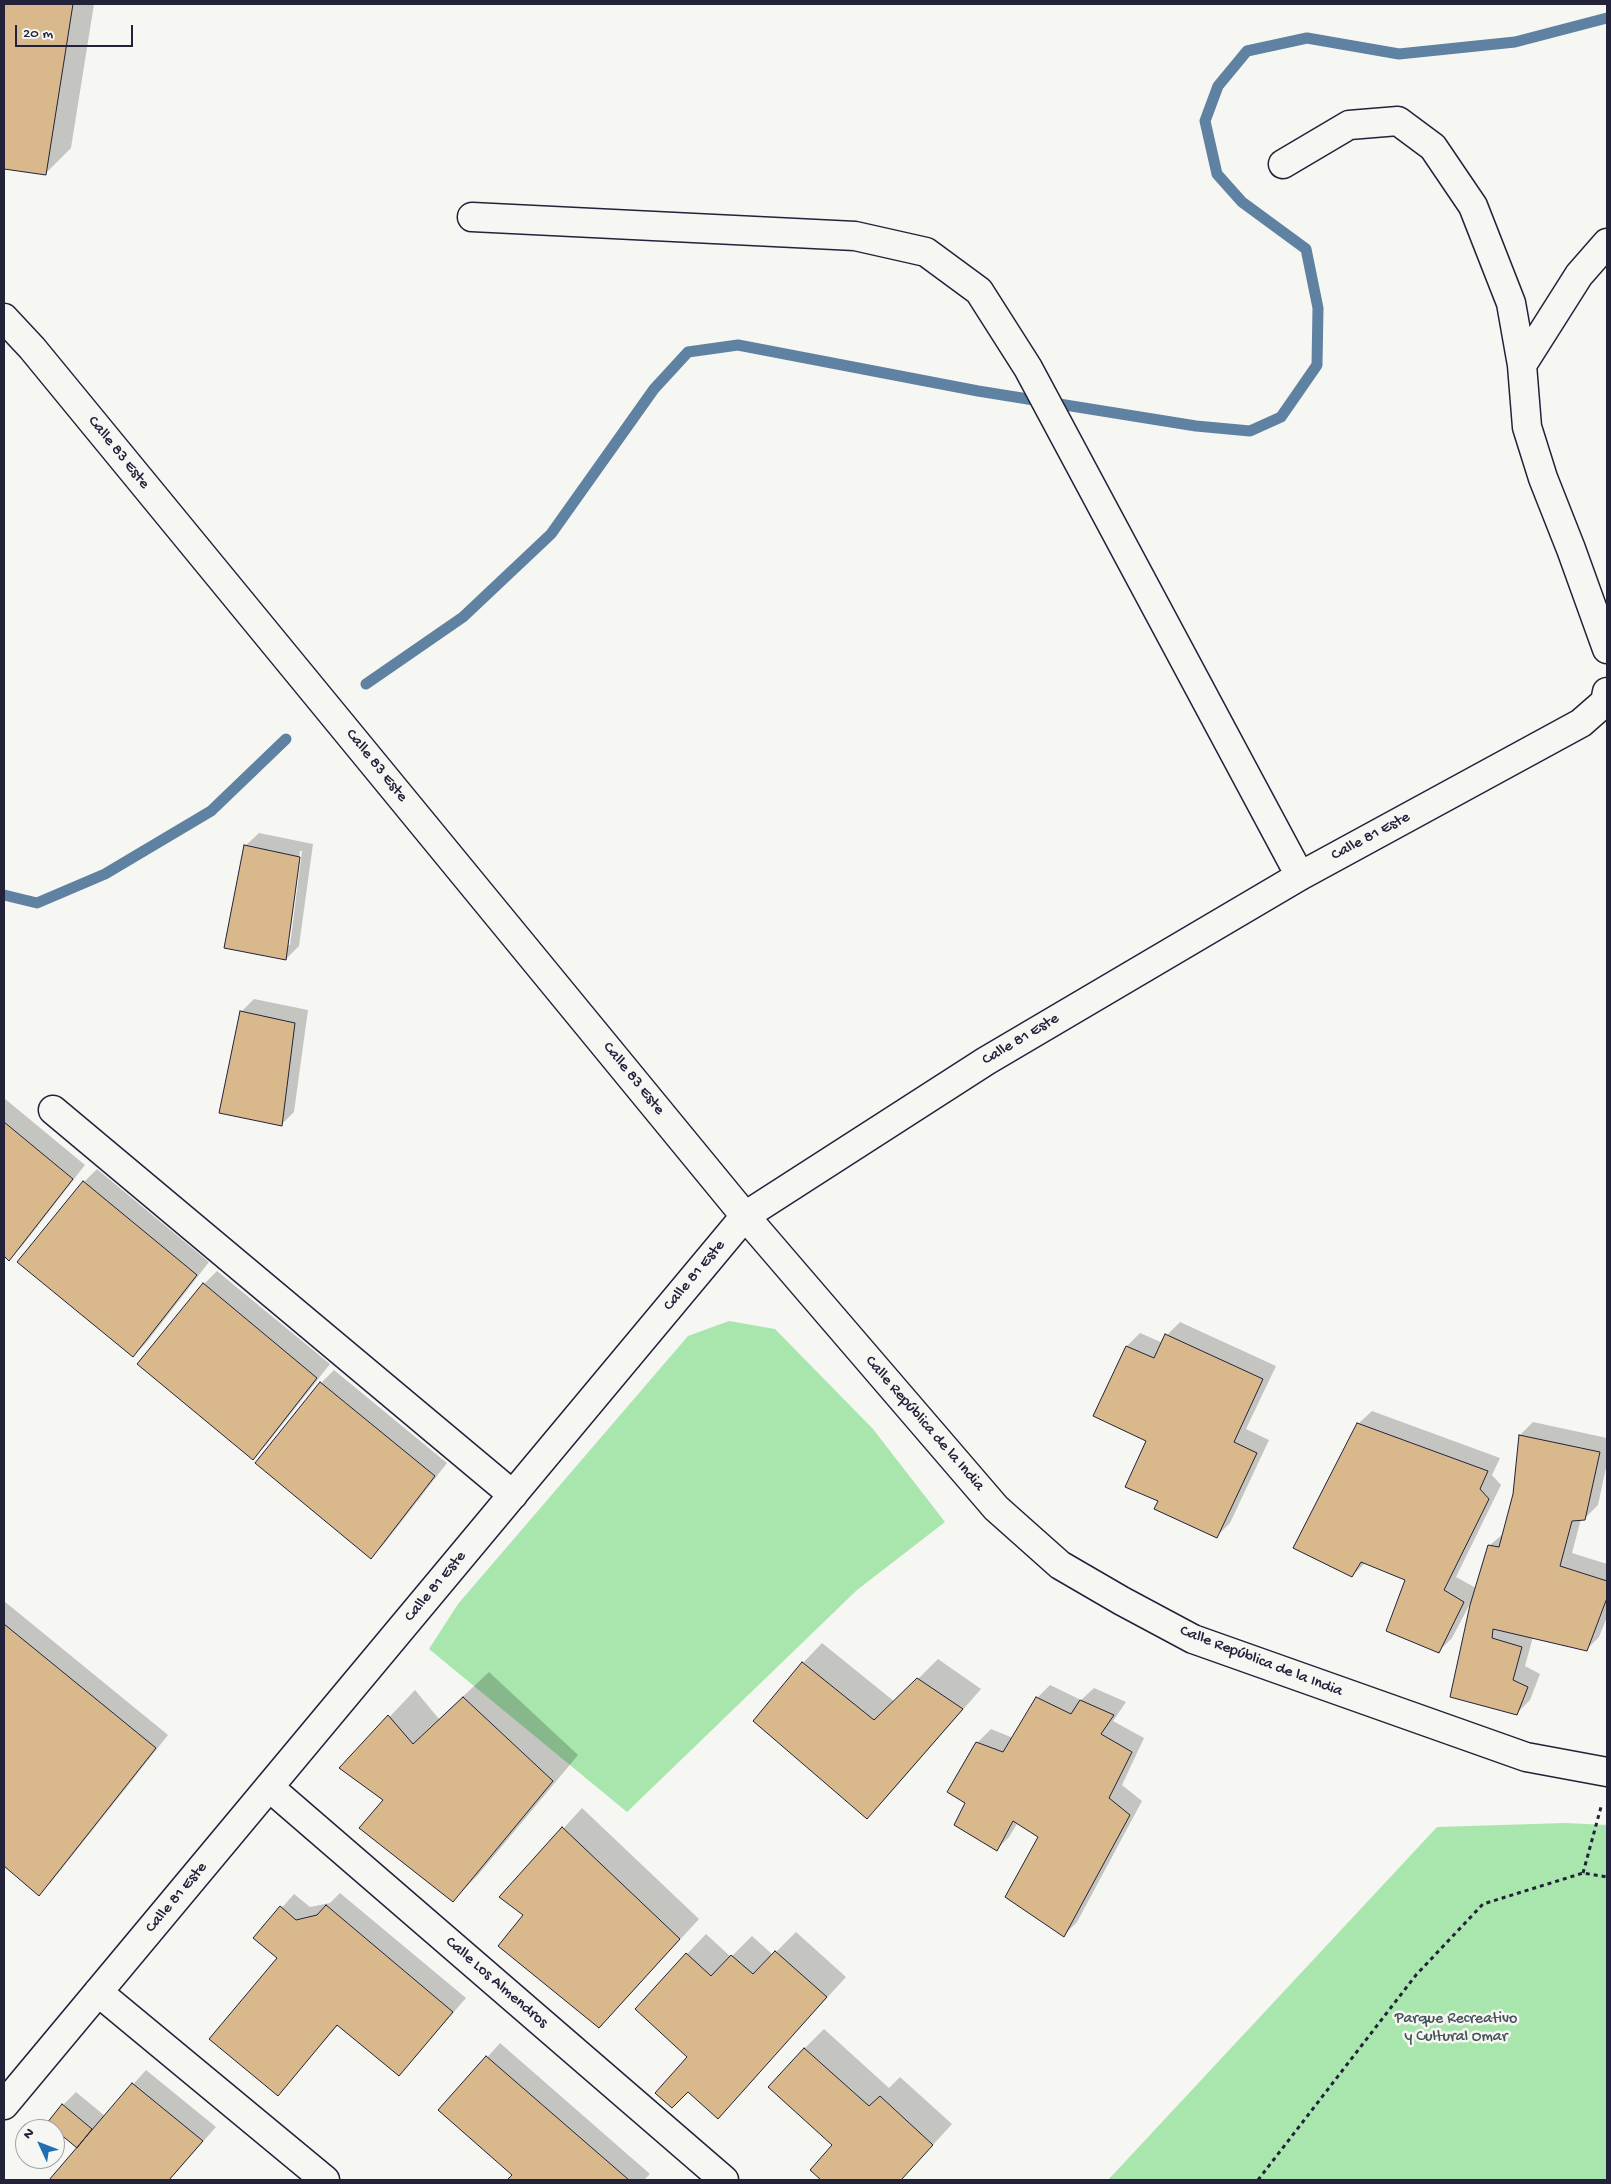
<!DOCTYPE html>
<html>
<head>
<meta charset="utf-8">
<style>
  body { margin:0 }
  #map { position:relative; width:1611px; height:2184px; overflow:hidden; background:#f6f6f2; font-family:"Gochi Hand",sans-serif }
  canvas { display:block }
  .frame { position:absolute; inset:0; border:5px solid #22223b; pointer-events:none }
  .north { position:absolute; left:15px; top:2119px; width:50px; height:50px; box-sizing:border-box; background:#f6f6f2; border:1px solid #a1a1a9; border-radius:50%; rotate:313deg; font-size:14px; font-weight:700; line-height:20px; text-align:center; color:#22223b }
  .north::after { content:''; display:block; margin:auto; width:18px; height:22px; background:#1f6fb2; clip-path:polygon(50% 0,100% 100%,50% 72%,0 100%) }
  .scale { position:absolute; left:15px; top:25px; width:118px; height:22px; box-sizing:border-box; border:2px solid #22223b; border-top:0; padding-left:6px; font-size:15px; line-height:18px; white-space:nowrap; color:#22223b; -webkit-text-stroke:4px #f6f6f2; paint-order:stroke }
</style>
</head>
<body>
<div id="map">
<canvas width="1611" height="2184"></canvas>
<div class="frame"></div>
<div class="north">N</div>
<div class="scale">20 m</div>
</div>
<script>
const context = document.querySelector('canvas').getContext('2d');
context.lineJoin = 'round';
function fillPath(path, color) { context.fillStyle = color; context.fill(path, 'evenodd'); }
const toPath = rows => new Path2D(rows.map(r => 'M' + r).join(''));
function stroke(path, color, width, dash) { context.strokeStyle = color; context.lineWidth = width; context.lineCap = dash ? 'butt' : 'round'; context.setLineDash(dash || []); context.stroke(path); }
function label(font, color, halo, rows, align = 'center') {
  context.font = font + ' "Gochi Hand",sans-serif'; context.lineWidth = 5; context.setLineDash([]); context.textBaseline = 'middle'; context.strokeStyle = halo; context.fillStyle = color; for (const [text, x, y, turn = 0] of rows) {
    context.save(); context.translate(x, y); context.rotate((+turn || 0) * Math.PI / 180); context.textAlign = isNaN(turn) ? turn : align; if (halo) context.strokeText(text, 0, 0); context.fillText(text, 0, 0); context.restore();
  }
}
fillPath(toPath([
  [729,1321,775,1329,873,1429,945,1522,857,1590,627,1812,429,1649,458,1604,688,1336],
  [1565,1823,1607,1825,1607,2180,1108,2180,1437,1827]
]), '#a8e6ae');
fillPath(toPath([
  [4,4,94,4,71,148,45,174,4,168],
  [259,833,313,844,299,946,286,959,245,846],
  [300,851,302,851,290,945,287,945],
  [254,999,308,1010,294,1112,281,1125,241,1012],
  [4,1098,85,1165,22,1246,9,1259,4,1255],
  [97,1169,209,1262,146,1343,133,1356,84,1182],
  [217,1271,330,1364,266,1445,253,1458,204,1284],
  [1180,1322,1276,1366,1246,1429,1269,1440,1230,1523,1217,1536,1160,1500,1148,1440,1095,1416,1127,1346,1140,1333,1163,1343,1167,1335],
  [334,1370,447,1463,384,1544,371,1557,321,1383],
  [1372,1411,1500,1458,1492,1475,1501,1485,1456,1577,1476,1588,1489,1546,1504,1533,1514,1495,1520,1435,1533,1422,1607,1438,1607,1463,1598,1505,1585,1518,1581,1519,1572,1553,1607,1564,1607,1617,1599,1637,1586,1650,1533,1637,1525,1666,1540,1674,1530,1700,1516,1714,1473,1598,1452,1638,1439,1651,1407,1579,1365,1563,1352,1576,1358,1424],
  [4,1601,168,1735,52,1881,39,1894,4,1864],
  [822,1643,895,1702,938,1659,981,1689,887,1797,867,1817,755,1721,803,1663],
  [489,1672,578,1755,478,1875,453,1900,385,1799,341,1768,415,1690,439,1719],
  [1050,1685,1081,1700,1094,1688,1126,1702,1113,1721,1144,1738,1122,1785,1142,1801,1077,1922,1064,1935,1040,1837,1018,1822,1009,1837,996,1850,967,1802,977,1743,991,1729,1013,1738,1037,1698],
  [582,1808,699,1919,619,2006,525,1915,501,1897],
  [340,1893,466,1998,399,2075,339,2024,278,2094,278,1958,255,1938,294,1894,310,1907,330,1903],
  [796,1932,846,1977,718,2117,689,2057,687,1954,706,1934,731,1957,752,1936,773,1955],
  [824,2029,889,2088,900,2077,952,2124,901,2180,823,2180,811,2170,834,2144,804,2049],
  [500,2043,650,2174,644,2180,509,2180,513,2175,440,2110],
  [146,2070,216,2127,169,2180,50,2180,78,2147,49,2122,63,2105,76,2092,105,2116]
]), '#0003');
stroke(toPath([
  [366,684,463,617,551,534,654,389,688,352,738,345,978,391,1196,426,1250,431,1281,417,1317,365,1318,308,1306,249,1242,202,1217,174,1205,121,1218,86,1247,51,1307,38,1399,54,1515,42,1607,18],
  [4,895,37,903,105,874,211,811,286,739]
]), '#5f81a2', 11);
const building = toPath([
  [4,4,73,4,46,175,4,169,4,4],
  [244,845,300,857,286,960,224,948,244,845],
  [240,1011,295,1023,282,1126,219,1113,240,1011],
  [4,1122,73,1179,9,1261,4,1256,4,1122],
  [83,1181,197,1275,133,1357,17,1262,83,1181],
  [203,1283,317,1378,253,1460,137,1364,203,1283],
  [1165,1334,1263,1379,1234,1442,1257,1453,1217,1538,1154,1509,1158,1501,1125,1487,1146,1441,1093,1416,1126,1346,1154,1358,1165,1334],
  [320,1382,435,1476,371,1559,255,1463,320,1382],
  [1357,1423,1488,1471,1480,1489,1489,1499,1444,1590,1464,1602,1439,1653,1386,1631,1405,1580,1361,1562,1352,1577,1293,1548,1357,1423],
  [1519,1435,1600,1452,1585,1520,1572,1521,1560,1566,1607,1581,1607,1598,1587,1651,1493,1629,1492,1638,1522,1647,1513,1680,1528,1687,1517,1715,1450,1697,1470,1605,1488,1545,1499,1547,1513,1494,1519,1435],
  [4,1624,156,1748,39,1896,4,1866,4,1624],
  [802,1662,874,1720,917,1678,963,1709,867,1819,753,1721,802,1662],
  [463,1697,553,1781,453,1902,359,1828,383,1800,339,1768,388,1715,413,1744,463,1697],
  [1036,1697,1071,1714,1080,1700,1114,1715,1101,1734,1132,1752,1109,1798,1130,1815,1064,1937,1005,1897,1038,1837,1013,1821,997,1851,954,1825,965,1803,947,1792,976,1742,1003,1752,1036,1697],
  [562,1827,680,1939,599,2028,498,1946,523,1915,499,1897,562,1827],
  [326,1905,453,2012,399,2076,337,2025,278,2096,209,2039,277,1958,253,1938,280,1906,296,1920,317,1915,326,1905],
  [775,1951,827,1997,718,2119,688,2092,672,2108,655,2093,687,2057,635,2009,686,1953,711,1976,731,1955,753,1974,775,1951],
  [804,2048,869,2106,880,2096,933,2145,901,2180,821,2180,810,2170,832,2145,768,2087,804,2048],
  [486,2056,629,2180,507,2180,512,2175,438,2110,486,2056],
  [132,2083,203,2141,169,2180,49,2180,132,2083],
  [62,2104,92,2129,77,2148,47,2123,62,2104]
]);
fillPath(building, '#d9b88c');
stroke(building, '#22223b', 1);
const minor = toPath([
  [1283,164,1349,125,1398,121,1433,147,1473,206,1511,303,1522,365,1527,427,1543,478,1571,549,1607,649],
  [472,217,855,236,926,252,979,291,1028,368,1300,876],
  [4,318,32,348,745,1216,996,1508,1060,1565,1122,1601,1193,1639,1526,1757,1607,1772],
  [1522,365,1579,275,1607,243],
  [53,1110,513,1495],
  [269,1787,724,2180],
  [98,1992,325,2180],
  [4,2105,745,1216,986,1061,1300,876,1581,723,1605,702,1607,692]
]);
stroke(minor, '#22223b', 31);
stroke(toPath([
  [1583,1873,1601,1807],
  [1258,2180,1416,1975,1483,1904,1583,1873,1607,1877]
]), '#22223b', 3, [4, 4]);
stroke(minor, '#f6f6f2', 28);
label('16px', '#22223b', '#f6f6f2', [
  ["Calle 83 Este",118,453,51],
  ["Calle 83 Este",376,766,51],
  ["Calle 81 Este",1371,837,-28],
  ["Calle 81 Este",1021,1040,-31],
  ["Calle 83 Este",633,1079,51],
  ["Calle 81 Este",695,1276,-50],
  ["Calle República de la India",924,1424,49],
  ["Calle 81 Este",436,1587,-50],
  ["Calle República de la India",1261,1662,21],
  ["Calle 81 Este",177,1898,-50],
  ["Calle Los Almendros",496,1983,41]
]);
label('16px', '#445358', '#f6f6f2', [
  ["Parque Recreativo",1456,2020],
  ["y Cultural Omar",1456,2038]
]);
</script>
</body>
</html>
